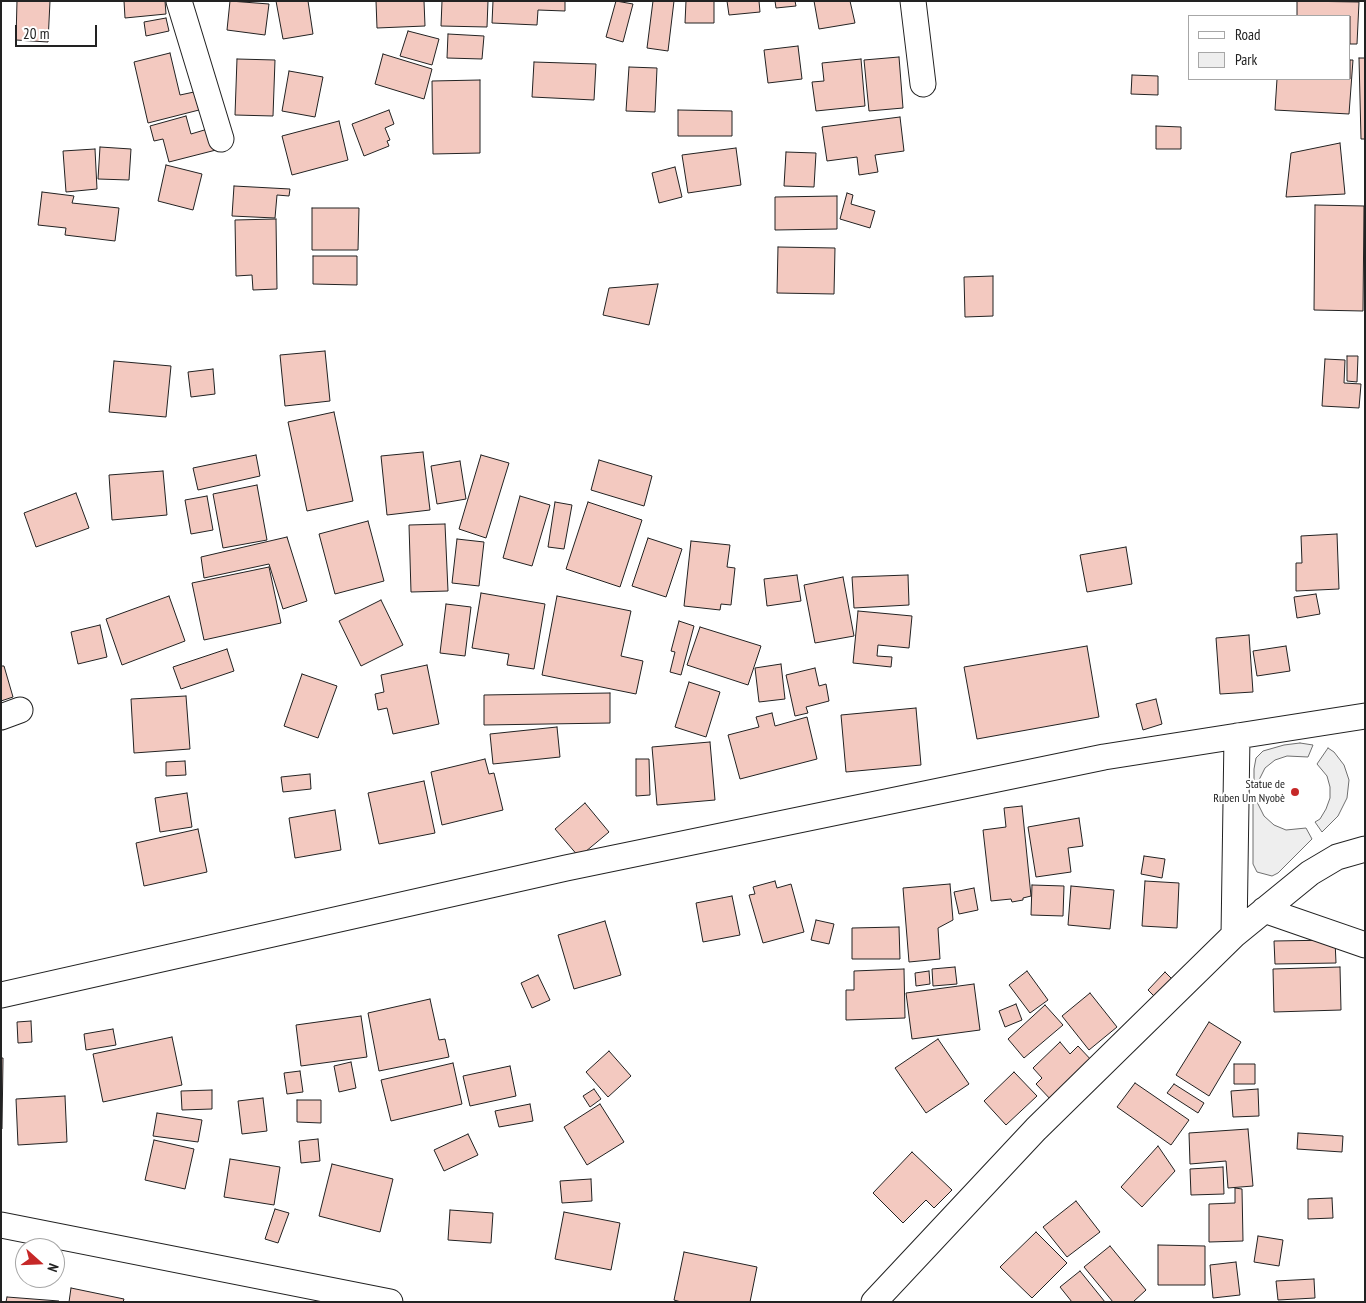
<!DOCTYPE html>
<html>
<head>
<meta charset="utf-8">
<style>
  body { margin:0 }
  #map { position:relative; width:1366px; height:1303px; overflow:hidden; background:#fff; font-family:"PT Sans Narrow",sans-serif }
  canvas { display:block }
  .frame { position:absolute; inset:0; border:2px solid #222; pointer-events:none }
  .legend { position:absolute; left:1188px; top:15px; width:162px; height:65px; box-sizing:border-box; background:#fff; border:1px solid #a7a7a7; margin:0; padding:6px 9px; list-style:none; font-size:15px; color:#222 }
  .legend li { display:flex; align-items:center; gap:10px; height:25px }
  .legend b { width:25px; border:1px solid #a7a7a7 }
  .north { position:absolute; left:15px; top:1238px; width:50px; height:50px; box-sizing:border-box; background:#fff; border:1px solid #a7a7a7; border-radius:50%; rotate:110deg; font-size:14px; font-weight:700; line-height:20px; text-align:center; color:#222 }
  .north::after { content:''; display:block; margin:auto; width:18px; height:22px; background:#c62828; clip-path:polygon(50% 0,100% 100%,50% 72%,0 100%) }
  .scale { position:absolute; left:15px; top:25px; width:82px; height:22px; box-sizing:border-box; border:2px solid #222; border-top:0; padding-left:6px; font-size:15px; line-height:18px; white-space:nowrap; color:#222; -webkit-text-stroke:4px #fff; paint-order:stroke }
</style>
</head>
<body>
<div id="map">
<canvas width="1366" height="1303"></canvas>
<div class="frame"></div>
<ul class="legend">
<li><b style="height:6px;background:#fff"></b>Road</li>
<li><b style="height:14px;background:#eee"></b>Park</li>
</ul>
<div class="north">N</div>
<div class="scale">20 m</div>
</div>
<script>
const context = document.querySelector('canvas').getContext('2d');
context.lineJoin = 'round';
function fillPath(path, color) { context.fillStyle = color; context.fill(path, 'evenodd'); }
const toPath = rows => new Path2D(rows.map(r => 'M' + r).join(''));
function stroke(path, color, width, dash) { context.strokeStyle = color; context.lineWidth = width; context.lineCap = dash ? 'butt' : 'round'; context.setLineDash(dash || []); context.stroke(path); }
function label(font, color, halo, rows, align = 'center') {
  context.font = font + ' "PT Sans Narrow",sans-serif'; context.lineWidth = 4; context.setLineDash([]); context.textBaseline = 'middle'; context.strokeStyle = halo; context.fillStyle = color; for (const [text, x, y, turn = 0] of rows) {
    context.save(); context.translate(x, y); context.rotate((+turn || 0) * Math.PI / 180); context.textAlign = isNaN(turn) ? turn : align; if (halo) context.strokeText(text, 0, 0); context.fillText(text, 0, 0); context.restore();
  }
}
const green = toPath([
  [1300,743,1313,745,1308,757,1287,756,1275,760,1265,768,1256,786,1254,786,1254,769,1256,758,1263,751,1284,745,1300,743],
  [1328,748,1334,752,1344,765,1349,780,1347,798,1338,816,1322,832,1315,822,1320,819,1326,809,1330,798,1330,787,1327,776,1317,764,1328,748],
  [1253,800,1256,800,1264,816,1274,825,1286,830,1306,828,1312,839,1278,873,1272,876,1257,872,1253,864,1253,800]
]);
fillPath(green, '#eee');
stroke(green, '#6f6f6f', 1);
const building = toPath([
  [17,1,50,1,48,42,16,40,17,1],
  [124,1,165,1,166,14,125,18,124,1],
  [230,1,269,4,265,35,227,30,230,1],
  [276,1,308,1,313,34,283,39,276,1],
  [376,1,424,1,425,26,377,28,376,1],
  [442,1,488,1,487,27,441,26,442,1],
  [493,1,565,1,565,11,538,10,537,25,492,23,493,1],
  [616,1,633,4,623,42,606,37,616,1],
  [653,1,674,1,668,51,647,48,653,1],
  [686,1,714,1,714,23,685,23,686,1],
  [727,1,759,1,760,12,729,15,727,1],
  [775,1,795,1,796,6,776,8,775,1],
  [814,1,850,1,855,23,819,29,814,1],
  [1297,1,1359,2,1357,44,1350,44,1350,16,1297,16,1297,1],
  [166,18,169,31,146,36,144,22,166,18],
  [408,31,439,39,432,65,400,56,408,31],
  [448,34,484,36,482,59,447,58,448,34],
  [798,46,802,79,768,83,764,50,798,46],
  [170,53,180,95,194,92,199,110,148,123,134,62,170,53],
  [383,54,432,69,424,99,375,84,383,54],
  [899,57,903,108,869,111,864,60,899,57],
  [1359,58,1365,58,1365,139,1361,139,1359,58],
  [237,59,275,60,273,116,235,115,237,59],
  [861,59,865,106,816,111,812,82,824,81,822,63,861,59],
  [1350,60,1353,60,1349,114,1275,110,1277,79,1350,79,1350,60],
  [534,62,596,64,594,100,532,97,534,62],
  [629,67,657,68,655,112,626,111,629,67],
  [289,71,323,77,315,117,282,111,289,71],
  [1132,75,1158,76,1158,95,1131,94,1132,75],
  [480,80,480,153,433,154,432,81,480,80],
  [389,110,394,124,385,128,390,140,387,141,389,146,364,156,352,124,389,110],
  [678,110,732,111,732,136,678,136,678,110],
  [186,116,191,134,211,128,216,150,169,162,163,139,154,141,150,126,186,116],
  [900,117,904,151,875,155,878,172,859,175,857,157,827,161,822,127,900,117],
  [339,121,348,160,292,175,282,136,339,121],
  [1156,126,1181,127,1181,149,1156,149,1156,126],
  [1340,143,1345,194,1286,197,1291,153,1340,143],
  [100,147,131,149,129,180,98,179,100,147],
  [736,148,741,185,688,193,682,155,736,148],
  [95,149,97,189,66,192,63,151,95,149],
  [786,152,816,153,814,187,784,186,786,152],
  [166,165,202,174,193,210,158,201,166,165],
  [675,167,682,197,659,203,652,173,675,167],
  [234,186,290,189,289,196,277,195,275,218,232,216,234,186],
  [42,192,74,196,72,203,119,208,115,241,65,235,66,228,38,225,42,192],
  [847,193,853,195,851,204,875,211,870,228,840,219,847,193],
  [837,196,837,229,775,230,775,197,837,196],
  [1315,205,1364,206,1363,311,1314,310,1315,205],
  [312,208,359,208,358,250,312,250,312,208],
  [276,219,277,289,253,290,252,275,236,276,235,220,276,219],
  [778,247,835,248,834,294,777,293,778,247],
  [313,256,357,256,357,285,313,284,313,256],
  [993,276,993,316,965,317,964,277,993,276],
  [658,284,649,325,603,315,609,288,658,284],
  [325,351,330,401,285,406,280,355,325,351],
  [1347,356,1358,356,1357,382,1347,381,1347,356],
  [1325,359,1345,360,1344,383,1361,384,1359,408,1322,406,1325,359],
  [114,361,171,366,166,417,109,412,114,361],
  [213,369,215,394,191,397,188,372,213,369],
  [334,412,353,501,307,511,288,422,334,412],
  [423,452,430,510,387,515,381,456,423,452],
  [256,455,260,476,198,490,193,468,256,455],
  [481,455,509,463,486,538,459,529,481,455],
  [599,460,652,476,644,506,591,490,599,460],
  [460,461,466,499,437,504,431,466,460,461],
  [163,471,167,515,112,520,109,475,163,471],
  [257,485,267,540,223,548,213,494,257,485],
  [76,493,89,528,36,547,24,513,76,493],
  [207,496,213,530,191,534,185,500,207,496],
  [520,496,550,505,532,566,503,558,520,496],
  [555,502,572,505,564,549,548,547,555,502],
  [588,502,642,520,620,587,566,569,588,502],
  [368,521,384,581,335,594,319,534,368,521],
  [445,524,448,591,411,592,409,525,445,524],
  [1337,534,1339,589,1296,591,1296,563,1302,563,1301,536,1337,534],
  [287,537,307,601,283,609,269,564,204,578,201,557,287,537],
  [648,538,682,549,666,597,632,586,648,538],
  [457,539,484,542,479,586,452,583,457,539],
  [691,541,730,545,727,567,735,568,731,605,721,604,720,610,684,606,691,541],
  [1126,547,1132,584,1087,592,1080,555,1126,547],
  [269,567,281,623,204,640,192,583,269,567],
  [797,575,801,601,767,606,764,579,797,575],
  [908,575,909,605,854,608,852,577,908,575],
  [843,577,854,636,815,643,804,585,843,577],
  [481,593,545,604,534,669,507,665,509,654,472,648,481,593],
  [1316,594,1320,614,1297,618,1294,597,1316,594],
  [169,596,185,641,122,665,106,619,169,596],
  [557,596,631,611,621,656,643,661,636,694,542,675,557,596],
  [381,600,403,645,361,666,339,621,381,600],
  [446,604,471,607,465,656,440,653,446,604],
  [858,611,912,616,909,648,878,645,877,656,892,657,891,667,853,663,858,611],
  [679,621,694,626,681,675,670,672,675,652,671,651,679,621],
  [100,625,107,657,78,664,71,632,100,625],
  [700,627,761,646,748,685,687,665,700,627],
  [1249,635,1253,692,1220,694,1216,638,1249,635],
  [1087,646,1099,717,977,739,964,667,1087,646],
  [1286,646,1290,671,1257,676,1253,651,1286,646],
  [227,649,234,671,181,689,173,667,227,649],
  [781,664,785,699,759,702,755,668,781,664],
  [427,665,439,724,393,734,387,708,378,710,375,694,384,692,381,675,427,665],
  [1,666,4,666,13,697,1,701,1,666],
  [815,668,819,686,826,684,829,701,806,707,808,713,795,716,786,675,815,668],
  [302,674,337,686,318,738,284,726,302,674],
  [689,682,720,692,706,737,675,727,689,682],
  [610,693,610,723,484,725,484,695,610,693],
  [186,696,190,749,134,753,131,699,186,696],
  [1156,699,1162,724,1143,730,1136,704,1156,699],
  [916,708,921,765,846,772,841,715,916,708],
  [772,713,775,726,807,717,817,759,740,779,728,735,759,727,756,717,772,713],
  [557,727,560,757,493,764,490,734,557,727],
  [710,742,715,800,657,805,652,747,710,742],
  [485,759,489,774,494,773,503,810,442,825,431,772,485,759],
  [636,759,649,759,650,795,636,796,636,759],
  [185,761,186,775,166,776,166,762,185,761],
  [310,774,311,789,283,792,281,777,310,774],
  [424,781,435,833,379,844,368,793,424,781],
  [187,793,192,827,160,832,155,798,187,793],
  [585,803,609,832,579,857,555,829,585,803],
  [1022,806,1031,896,1023,898,1023,900,1012,902,1011,899,991,901,983,830,1006,827,1004,808,1022,806],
  [335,810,341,850,295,858,289,818,335,810],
  [1079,818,1083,846,1068,848,1071,872,1036,877,1028,827,1079,818],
  [198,829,207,872,144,886,136,843,198,829],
  [1144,856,1165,859,1162,878,1141,874,1144,856],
  [775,881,777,888,791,884,804,932,763,943,749,895,755,894,753,887,775,881],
  [1145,881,1179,883,1177,928,1142,926,1145,881],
  [950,884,953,920,938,928,940,959,909,962,903,888,950,884],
  [1032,885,1064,886,1063,916,1031,915,1032,885],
  [1071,886,1114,890,1110,929,1068,925,1071,886],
  [974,888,978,910,959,914,954,892,974,888],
  [732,896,740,935,703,942,696,903,732,896],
  [816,920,834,924,829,944,811,940,816,920],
  [605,921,621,975,574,989,558,935,605,921],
  [899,927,900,959,852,959,852,928,899,927],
  [1335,940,1336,963,1275,964,1274,941,1335,940],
  [955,967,957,984,933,986,932,969,955,967],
  [1340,967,1341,1010,1274,1012,1273,969,1340,967],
  [904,969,905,1018,846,1020,846,990,854,990,854,971,904,969],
  [929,971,930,984,916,986,915,973,929,971],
  [1027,971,1048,1000,1030,1013,1009,985,1027,971],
  [1165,972,1175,982,1158,1000,1148,990,1165,972],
  [538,975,550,1000,532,1008,521,983,538,975],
  [974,984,980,1030,912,1039,906,993,974,984],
  [1090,993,1117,1027,1089,1050,1062,1016,1090,993],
  [430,999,439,1040,445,1039,449,1057,379,1071,368,1013,430,999],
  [1016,1004,1022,1020,1005,1027,999,1011,1016,1004],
  [1045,1005,1063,1025,1024,1058,1008,1039,1045,1005],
  [361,1016,367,1057,301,1066,296,1025,361,1016],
  [31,1021,32,1042,18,1043,17,1022,31,1021],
  [1209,1022,1241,1042,1209,1096,1176,1075,1209,1022],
  [113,1029,116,1045,86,1050,84,1034,113,1029],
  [172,1037,182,1085,103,1102,93,1054,172,1037],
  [938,1039,969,1084,926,1113,895,1068,938,1039],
  [1060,1042,1070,1054,1078,1046,1094,1063,1053,1102,1036,1084,1042,1078,1033,1068,1060,1042],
  [609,1051,631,1076,608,1097,586,1072,609,1051],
  [1,1058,3,1058,2,1129,1,1129,1,1058],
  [351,1062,356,1088,339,1092,334,1066,351,1062],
  [453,1063,462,1104,391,1121,381,1080,453,1063],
  [1234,1064,1255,1064,1255,1084,1234,1084,1234,1064],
  [510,1066,516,1096,470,1106,463,1076,510,1066],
  [300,1071,303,1092,287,1094,284,1073,300,1071],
  [1014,1072,1037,1096,1006,1125,984,1101,1014,1072],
  [1135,1083,1189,1120,1171,1145,1117,1107,1135,1083],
  [1174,1084,1204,1103,1198,1113,1167,1093,1174,1084],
  [594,1089,601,1099,590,1107,583,1096,594,1089],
  [1258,1089,1259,1116,1233,1117,1231,1091,1258,1089],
  [212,1090,212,1109,182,1110,181,1091,212,1090],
  [65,1096,67,1142,18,1145,16,1099,65,1096],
  [263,1098,267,1131,242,1134,238,1101,263,1098],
  [297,1100,321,1100,321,1123,297,1122,297,1100],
  [530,1104,533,1121,499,1127,495,1111,530,1104],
  [600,1104,624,1142,587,1165,564,1127,600,1104],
  [157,1113,202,1120,198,1142,153,1136,157,1113],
  [1248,1129,1253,1186,1228,1188,1226,1161,1190,1164,1189,1133,1248,1129],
  [1298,1133,1343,1136,1342,1152,1297,1149,1298,1133],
  [468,1134,478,1155,444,1171,434,1150,468,1134],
  [318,1139,320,1161,301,1163,299,1141,318,1139],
  [154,1140,194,1149,185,1189,145,1180,154,1140],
  [1158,1146,1175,1171,1142,1207,1121,1187,1158,1146],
  [912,1152,952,1190,934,1208,926,1200,903,1223,873,1193,912,1152],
  [230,1159,280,1167,274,1205,224,1197,230,1159],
  [332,1164,393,1179,380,1232,319,1216,332,1164],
  [1223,1167,1224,1194,1191,1195,1190,1169,1223,1167],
  [591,1179,592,1201,562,1203,560,1181,591,1179],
  [1235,1188,1242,1189,1243,1241,1209,1242,1209,1204,1235,1203,1235,1188],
  [1332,1198,1333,1218,1308,1219,1308,1199,1332,1198],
  [1076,1201,1100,1232,1067,1257,1043,1227,1076,1201],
  [275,1209,289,1213,278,1243,265,1239,275,1209],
  [450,1210,493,1213,491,1243,448,1240,450,1210],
  [564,1212,620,1223,611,1270,555,1259,564,1212],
  [1036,1232,1067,1263,1032,1298,1000,1267,1036,1232],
  [1258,1236,1283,1240,1279,1266,1254,1262,1258,1236],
  [1158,1245,1205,1246,1205,1285,1158,1285,1158,1245],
  [1110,1246,1146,1290,1133,1302,1113,1302,1084,1267,1110,1246],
  [684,1252,757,1267,750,1302,681,1302,674,1300,684,1252],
  [1236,1262,1240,1295,1213,1298,1210,1265,1236,1262],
  [1080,1271,1105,1302,1072,1302,1060,1287,1080,1271],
  [1314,1279,1315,1298,1278,1300,1276,1281,1314,1279],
  [71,1288,124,1299,123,1302,69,1302,71,1288],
  [7,1297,59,1301,59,1302,6,1302,7,1297]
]);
fillPath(building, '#f3c9c0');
stroke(building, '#222', 1);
const street = toPath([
  [179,1,221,139],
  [913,1,923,84],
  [1,717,20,710],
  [1264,910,1365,945],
  [1234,935,1237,736],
  [1,995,566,868,1104,757,1365,716],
  [1,1225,390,1302],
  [874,1302,1036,1129,1234,935,1310,873,1337,857,1365,849]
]);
stroke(street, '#222', 27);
stroke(street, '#fff', 25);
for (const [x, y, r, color] of [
  [1295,792,5,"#c62828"]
]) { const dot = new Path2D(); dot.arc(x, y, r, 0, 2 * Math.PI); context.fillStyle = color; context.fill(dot); stroke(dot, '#fff', 2); }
label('12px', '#222', '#fff', [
  ["Statue de",1285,785],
  ["Ruben Um Nyobè",1285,799]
], 'right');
</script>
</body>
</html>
